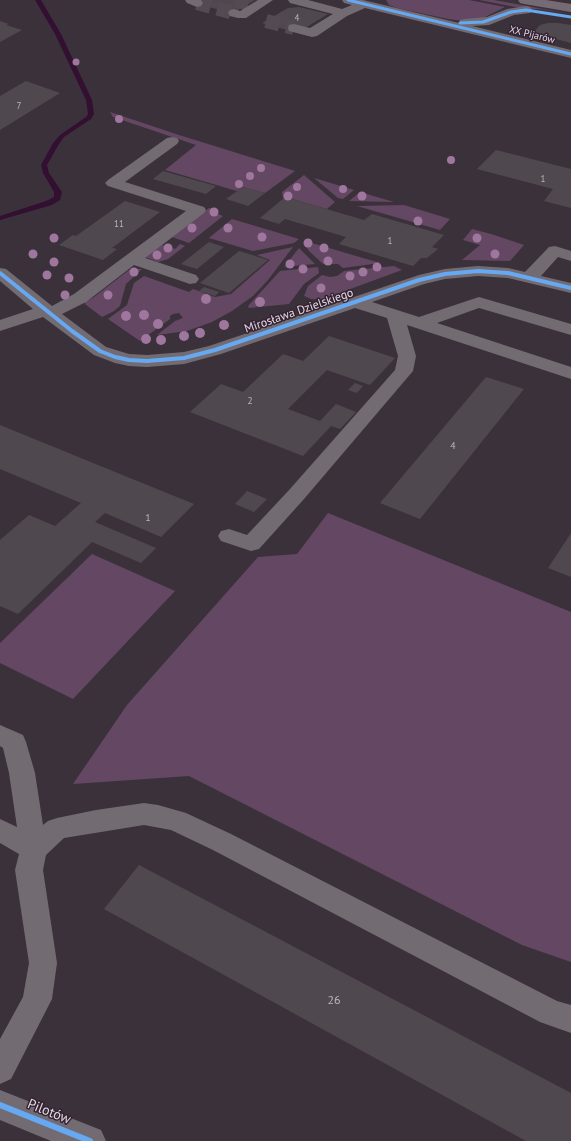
<!DOCTYPE html>
<html>
<head>
<meta charset="utf-8">
<style>
  body { margin:0 }
  canvas { display:block; background:#3a313a }
</style>
</head>
<body>
<canvas width="571" height="1141"></canvas>
<script>
const context = document.querySelector('canvas').getContext('2d');
context.lineJoin = 'round';
function fillPath(path, color) { context.fillStyle = color; context.fill(path, 'evenodd'); }
const toPath = rows => new Path2D(rows.map(r => 'M' + r).join(''));
function stroke(path, color, width, dash) { context.strokeStyle = color; context.lineWidth = width; context.lineCap = dash ? 'butt' : 'round'; context.setLineDash(dash || []); context.stroke(path); }
function label(font, color, halo, rows, align = 'center') {
  context.font = font + ' "PT Sans",sans-serif'; context.lineWidth = 3; context.setLineDash([]); context.textBaseline = 'middle'; context.strokeStyle = halo; context.fillStyle = color; for (const [text, x, y, turn = 0] of rows) {
    context.save(); context.translate(x, y); context.rotate((+turn || 0) * Math.PI / 180); context.textAlign = isNaN(turn) ? turn : align; if (halo) context.strokeText(text, 0, 0); context.fillText(text, 0, 0); context.restore();
  }
}
fillPath(toPath([
  [386,0,469,0,505,7,483,18,464,21,448,19,397,8,389,5],
  [479,0,494,0,571,14,539,9,526,9],
  [110,112,179,135,295,171,265,193,243,187,237,191,165,170,196,145,113,117],
  [304,175,335,202,327,209,285,197,283,198,282,192],
  [314,178,354,190,343,199,338,198],
  [360,192,394,202,349,201],
  [404,205,450,219,440,230,357,206],
  [209,208,219,210,216,213,223,216,189,243,172,237],
  [232,219,299,239,294,243,253,251,209,238],
  [472,229,491,234,524,245,510,261,462,260,480,245,463,240],
  [305,241,380,263,343,268,338,264,323,264,309,251,304,244],
  [180,244,185,246,168,259,158,262,145,257,162,245,175,249],
  [293,247,268,280,253,296,232,311,212,322,187,331,157,335,175,321,183,318,179,313,173,314,170,316,170,319,140,341,108,319,127,305,134,283,144,276,189,292,193,289,215,297,231,294,270,260,257,255],
  [299,248,315,264,284,267],
  [394,266,402,270,323,299,311,299,304,296,308,286,322,275,330,277,337,276,344,271],
  [318,267,319,273,304,284,289,304,249,308,248,306,280,271],
  [134,269,142,269,126,284,120,306,114,311,102,317,85,304,85,302,94,297,129,270],
  [328,513,571,612,571,962,522,945,189,776,73,784,127,705,258,557,297,554],
  [92,554,175,591,73,699,0,663,0,643]
]), '#644763');
fillPath(toPath([
  [35,0,41,0,61,34,92,100,94,114,91,119,64,137,59,144,47,165,49,173,62,192,60,200,52,205,0,220,0,216,46,201,54,197,54,192,43,173,41,165,53,143,60,135,86,117,88,114,86,100,55,34,35,0]
]), '#330f32');
fillPath(toPath([
  [203,0,255,0,233,13,196,4],
  [299,7,328,14,305,28,291,31,262,23,288,8],
  [0,21,9,24,6,25,22,30,0,42],
  [548,23,558,23,571,25,571,43,533,33,540,25],
  [26,81,60,93,0,130,0,96],
  [496,150,571,169,571,208,544,201,553,189,477,169],
  [163,171,216,186,206,194,153,179],
  [243,187,265,193,248,206,226,199],
  [285,197,364,220,372,214,444,235,432,247,438,249,427,258,421,258,413,266,339,244,346,237,285,219,279,224,260,218],
  [125,201,160,212,112,248,117,249,103,260,59,245,73,235,76,236],
  [209,242,224,247,197,269,181,264],
  [239,251,268,260,229,293,200,283],
  [204,287,219,292,215,296,199,291],
  [329,336,395,358,370,385,327,370,288,409,320,421,336,404,356,412,340,429,331,426,303,456,190,412,221,384,243,392,283,354,303,361],
  [486,377,524,389,420,519,380,503],
  [355,383,363,386,357,393,348,390],
  [0,425,120,474,194,504,161,537,105,513,95,522,156,548,141,563,92,542,18,614,0,606,0,540,29,515,55,526,81,503,0,469],
  [247,491,267,499,254,512,235,504],
  [571,533,571,577,548,568],
  [139,865,571,1093,571,1141,526,1141,104,909]
]), '#50484f');
stroke(toPath([
  [235,0,249,4],
  [197,3,234,13],
  [266,21,294,28]
]), '#534a53', 14, [14, 7]);
fillPath(toPath([
  [185,0,201,0,203,3,201,6,197,7,187,3,185,0],
  [258,0,273,0,246,18,238,18,230,16,228,13,230,10,234,9,240,11,258,0],
  [288,0,308,0,342,9,352,5,344,3,342,0,363,0,459,23,460,20,465,19,487,17,507,9,526,6,530,7,532,10,530,13,514,15,489,25,472,26,571,50,571,58,365,8,347,16,317,36,312,37,289,31,288,28,289,25,294,24,310,28,333,14,290,3,288,0],
  [172,137,177,138,179,141,177,144,125,182,204,207,206,210,204,213,145,258,196,275,199,279,196,283,190,284,134,265,86,302,62,314,106,347,129,354,147,355,184,352,209,346,419,275,445,269,478,266,508,268,525,272,549,247,555,246,571,251,571,261,558,257,541,276,571,283,571,293,508,278,478,276,445,279,424,284,372,302,419,317,479,297,571,324,571,335,479,308,437,323,571,367,571,379,407,325,416,356,413,371,304,499,259,549,251,551,221,541,218,536,221,531,229,529,247,535,290,489,395,370,398,356,387,318,355,308,221,354,184,364,147,367,129,366,115,363,94,355,43,317,0,331,0,320,33,309,0,281,0,268,6,269,52,306,74,294,186,211,108,186,105,183,108,180,167,138,172,137],
  [0,725,23,735,26,742,35,773,43,825,48,821,57,818,96,810,144,803,158,805,186,813,231,834,557,1001,571,1005,571,1033,540,1022,213,850,171,830,144,825,64,838,46,855,43,870,57,963,52,999,11,1079,0,1084,0,1039,23,997,29,963,15,870,19,854,0,843,0,819,17,827,9,773,3,748,0,746,0,725],
  [0,1090,101,1130,106,1141,51,1141,0,1120,0,1090]
]), '#726c72');
fillPath(toPath([
  [518,0,546,0,571,4,571,12,524,4,520,3,518,0]
]), '#766b75');
stroke(toPath([
  [348,0,571,54],
  [460,23,483,22,511,12,526,10,571,17]
]), '#66a8f1', 3);
stroke(toPath([
  [0,273,72,331,100,351,115,357,129,360,147,361,184,358,215,350,419,280,445,274,478,271,508,273,571,288]
]), '#66a8f1', 4);
stroke(toPath([
  [0,1105,90,1141]
]), '#66a8f1', 6);
context.fillStyle = '#9f769d';
for (const [x, y, r] of [
  [76,62,3.5],
  [119,119,4],
  [451,160,4],
  [261,168,4],
  [250,176,4],
  [239,184,4],
  [297,187,4],
  [343,189,4],
  [288,196,4.5],
  [362,196,4.5],
  [214,212,4.5],
  [418,221,4.5],
  [192,228,4.5],
  [228,228,4.5],
  [262,237,4.5],
  [54,238,4.5],
  [477,238,4.5],
  [308,243,4.5],
  [168,248,4.5],
  [324,248,4.5],
  [33,254,4.5],
  [495,254,4.5],
  [157,255,4.5],
  [328,261,4.5],
  [54,262,4.5],
  [290,264,4.5],
  [377,267,4.5],
  [303,269,4.5],
  [134,272,4.5],
  [363,272,4.5],
  [47,275,4.5],
  [350,276,4.5],
  [69,278,4.5],
  [321,288,4.5],
  [65,295,4.5],
  [108,295,4.5],
  [206,299,5],
  [260,302,5],
  [144,315,5],
  [126,316,5],
  [158,324,5],
  [224,325,5],
  [200,333,5],
  [184,336,5],
  [146,339,5],
  [161,340,5]
]) { context.beginPath(); context.arc(x, y, r, 0, 2 * Math.PI); context.fill(); }
label('9px', '#beb4bd', null, [
  ["4",297,18],
  ["7",19,106],
  ["1",543,179],
  ["11",119,224],
  ["1",390,241]
]);
label('10px', '#e3d8e2', '#342333', [
  ["XX Pijarów",532,35,14]
]);
label('10px', '#beb4bd', null, [
  ["2",250,401],
  ["4",453,446],
  ["1",148,518]
]);
label('12px', '#e3d8e2', '#342333', [
  ["Mirosława Dzielskiego",299,311,-19]
]);
label('12px', '#beb4bd', null, [
  ["26",334,1001]
]);
label('14px', '#e3d8e2', '#342333', [
  ["Pilotów",49,1112,22]
]);
</script>
</body>
</html>
